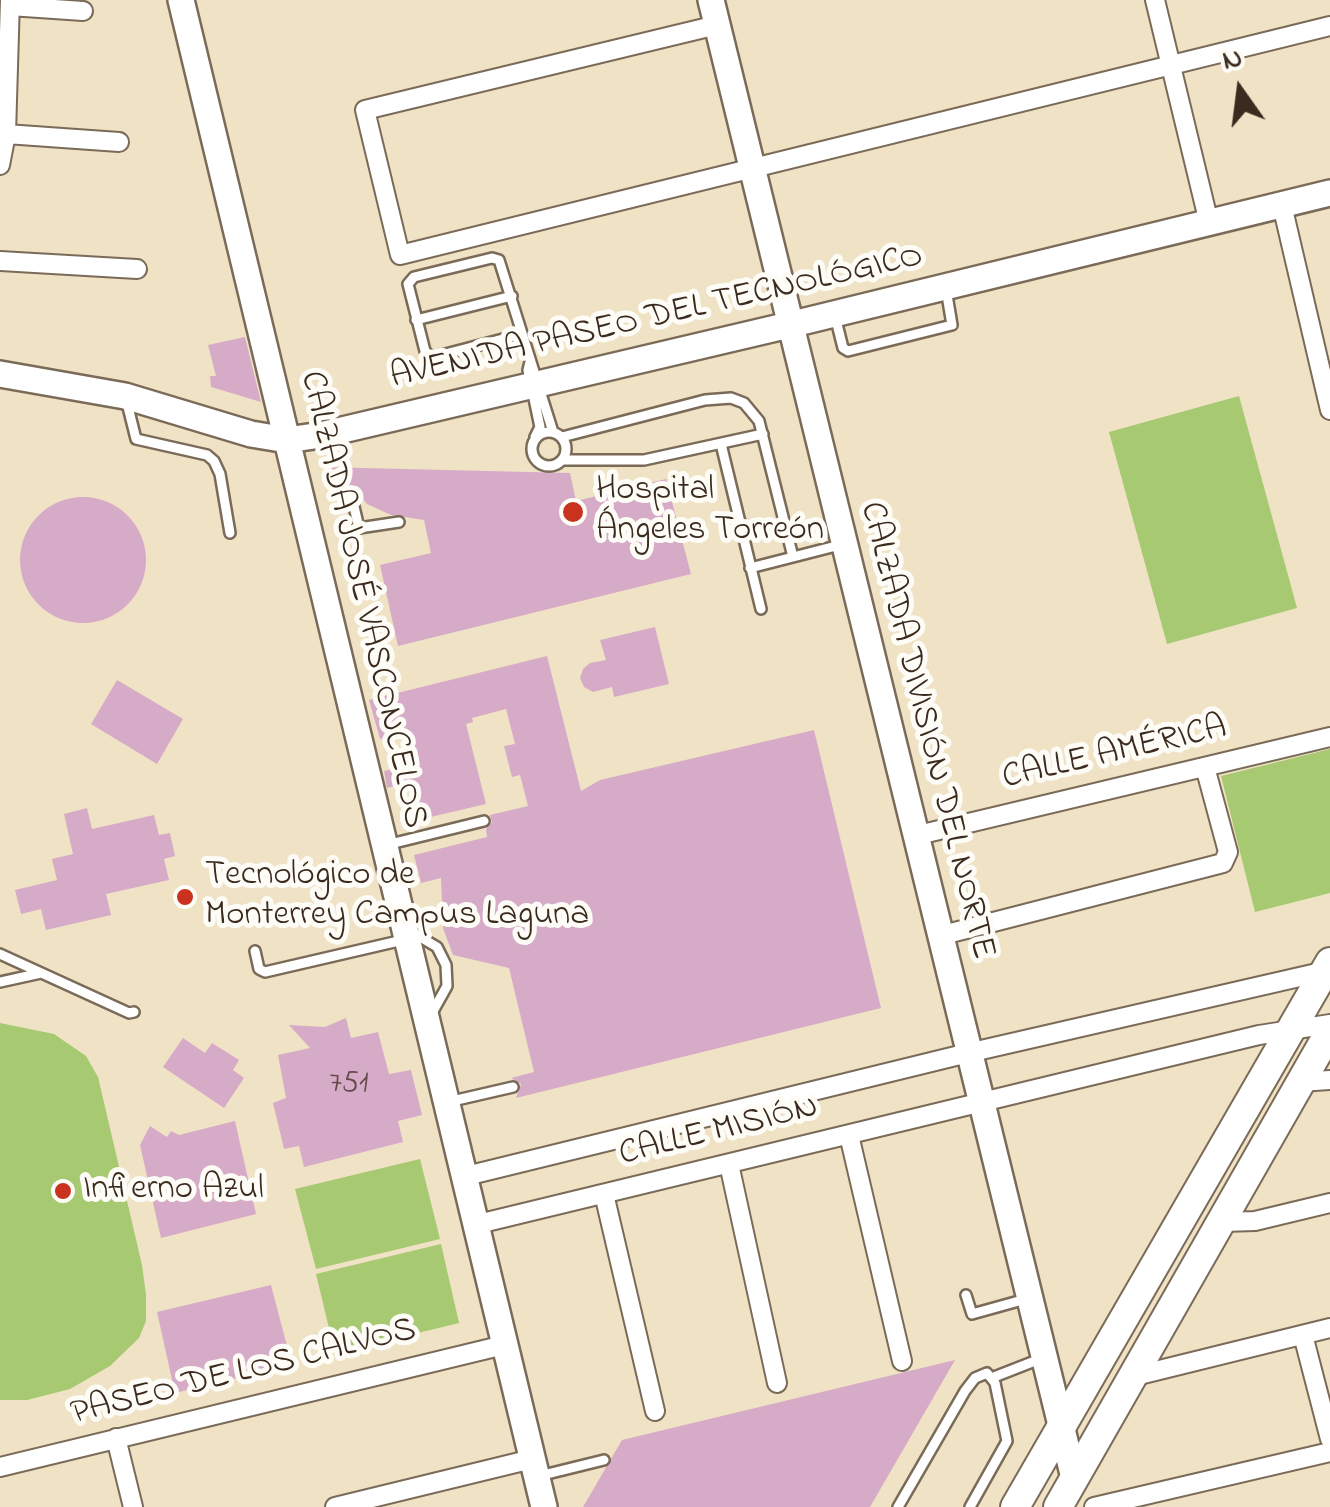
<!DOCTYPE html>
<html>
<head>
<meta charset="utf-8">
<style>
  body { margin:0 }
  #map { position:relative; width:1330px; height:1507px; overflow:hidden; background:#f0e2c5; font-family:"Indie Flower",sans-serif }
  canvas { display:block }
  .north { position:absolute; left:1190px; top:40px; width:100px; height:100px; -webkit-text-stroke:8px #fdfcf7; paint-order:stroke; rotate:346deg; font-size:28px; font-weight:700; line-height:40px; text-align:center; color:#3b2a1e }
  .north::after { content:''; display:block; margin:auto; width:35px; height:45px; background:#3b2a1e; clip-path:polygon(50% 0,100% 100%,50% 72%,0 100%) }
</style>
</head>
<body>
<div id="map">
<canvas width="1330" height="1507"></canvas>
<div class="north">N</div>
</div>
<script>
const context = document.querySelector('canvas').getContext('2d');
context.lineJoin = 'round';
function fillPath(path, color) { context.fillStyle = color; context.fill(path, 'evenodd'); }
const toPath = rows => new Path2D(rows.map(r => 'M' + r).join(''));
function stroke(path, color, width, dash) { context.strokeStyle = color; context.lineWidth = width; context.lineCap = dash ? 'butt' : 'round'; context.setLineDash(dash || []); context.stroke(path); }
function label(font, color, halo, rows, align = 'center') {
  context.font = font + ' "Indie Flower",sans-serif'; context.lineWidth = 10; context.setLineDash([]); context.textBaseline = 'middle'; context.strokeStyle = halo; context.fillStyle = color; for (const [text, x, y, turn = 0] of rows) {
    context.save(); context.translate(x, y); context.rotate((+turn || 0) * Math.PI / 180); context.textAlign = isNaN(turn) ? turn : align; if (halo) context.strokeText(text, 0, 0); context.fillText(text, 0, 0); context.restore();
  }
}
fillPath(toPath([
  [1239,396,1297,608,1167,644,1109,432],
  [1330,749,1330,893,1255,912,1221,776],
  [0,1023,54,1034,86,1056,98,1077,142,1265,146,1295,146,1321,139,1338,110,1366,70,1389,27,1400,0,1400],
  [420,1159,440,1239,316,1269,295,1189],
  [441,1244,459,1323,335,1353,316,1274]
]), '#a6c972');
fillPath(toPath([
  [245,337,261,402,211,387,210,376,216,376,208,345],
  [321,467,570,473,576,501,666,479,691,574,398,646,380,565,431,553,424,520,391,515,367,504,357,492,349,490],
  '20 560a63 63 0 1 1 126 0a63 63 0 1 1-126 0Z',
  [655,627,669,684,614,697,612,687,593,692,584,687,580,678,583,669,590,663,606,660,600,640],
  [547,656,581,791,600,780,814,730,881,1008,516,1098,521,1084,511,1078,534,1072,509,968,453,955,443,928,441,878,421,883,414,855,487,837,486,829,492,822,490,815,528,806,520,775,512,777,504,746,515,744,506,709,472,718,473,722,466,724,486,804,422,819,413,781,387,788,384,771,409,765,401,734,380,739,369,700],
  [117,680,183,719,157,764,91,724],
  [87,808,92,829,154,815,159,835,170,833,175,856,164,859,169,880,106,894,111,915,46,930,41,909,21,914,15,890,57,880,52,859,73,854,64,814],
  [346,1018,351,1038,378,1032,389,1074,411,1070,422,1115,398,1121,403,1142,304,1167,299,1146,284,1149,273,1103,286,1098,278,1055,310,1048,289,1025,325,1027],
  [183,1038,205,1053,212,1043,239,1060,233,1070,244,1078,224,1108,163,1067],
  [235,1121,256,1214,161,1238,140,1145,150,1126,167,1137,171,1131,179,1135],
  [271,1285,292,1365,175,1393,157,1312],
  [955,1360,870,1507,583,1507,622,1440]
]), '#d6abc7');
const service = toPath([
  [835,316,843,348,848,351,952,325,946,289],
  [416,320,512,296],
  [522,334,434,357,429,355,425,351,408,284,414,277,492,258,499,260,553,432],
  [530,362,528,370,540,427,535,437],
  [126,399,136,439,207,455,214,461,220,474,230,533],
  '532 449a17 17 0 1 1 34 0a17 17 0 1 1-34 0Z',
  [562,437,705,400,731,398,744,403,759,421,793,557],
  [721,444,761,609],
  [562,460,644,460,763,434],
  [352,498,359,528,399,522],
  [750,568,840,545],
  [386,845,484,821],
  [410,931,437,947,446,965,447,986,432,1013],
  [255,951,259,969,265,972,403,940],
  [0,954,129,1013,134,1012],
  [0,982,41,973],
  [448,1102,513,1087],
  [966,1295,972,1314,1026,1299],
  [994,1377,1040,1359],
  [539,1476,604,1460],
  [898,1507,965,1391,975,1378,987,1373,995,1383,1007,1441,970,1507]
]);
const minor = toPath([
  [1155,0,1209,223],
  [10,6,83,11],
  [717,25,365,110,400,255,1330,26],
  [6,134,119,142],
  [0,165,6,134,10,0],
  [1282,205,1330,410],
  [0,261,137,269],
  [914,836,1330,737],
  [939,936,1223,863,1228,852,1205,767],
  [1300,1082,1330,1080],
  [849,1135,902,1361],
  [729,1164,777,1383],
  [462,1177,968,1053,1330,970],
  [604,1194,655,1411],
  [1223,1222,1255,1221,1330,1203],
  [474,1225,1259,1035,1330,1024],
  [1303,1335,1330,1439],
  [1131,1377,1330,1328],
  [116,1438,133,1507],
  [0,1467,504,1345],
  [335,1507,532,1459],
  [1094,1507,1330,1452]
]);
const secondary = toPath([
  [181,0,544,1507],
  [711,0,1074,1478],
  [0,374,125,396,251,434,287,440,321,435,789,325,1330,193]
]);
const primary = toPath([
  [1015,1507,1330,962],
  [1058,1507,1330,1031]
]);
stroke(service, '#7a6a58', 14);
stroke(minor, '#7a6a58', 22);
stroke(secondary, '#7a6a58', 30);
stroke(primary, '#7a6a58', 32);
stroke(service, '#fff', 9);
stroke(minor, '#fff', 18);
stroke(secondary, '#fff', 25);
stroke(primary, '#fff', 28);
for (const [x, y, r, color] of [
  [573,512,12,"#c8321e"],
  [185,897,10,"#c8321e"],
  [63,1191,10,"#c8321e"]
]) { const dot = new Path2D(); dot.arc(x, y, r, 0, 2 * Math.PI); context.fillStyle = color; context.fill(dot); stroke(dot, '#fdfcf7', 4); }
label('30px', '#624a48', null, [
  ["751",349,1086]
]);
label('35px', '#3b2a1e', '#fdfcf7', [
  ["AVENIDA PASEO DEL TECNOLÓGICO",657,319,-13],
  ["CALZADA JOSÉ VASCONCELOS",361,600,77],
  ["CALZADA DIVISIÓN DEL NORTE",925,731,76],
  ["CALLE AMÉRICA",1115,755,-13],
  ["CALLE MISIÓN",719,1133,-14],
  ["PASEO DE LOS CALVOS",244,1374,-14]
]);
label('35px', '#3b2a1e', '#fdfcf7', [
  ["Hospital",596,492],
  ["Ángeles Torreón",596,532],
  ["Tecnológico de",205,877],
  ["Monterrey Campus Laguna",205,917],
  ["Infierno Azul",83,1191]
], 'left');
</script>
</body>
</html>
